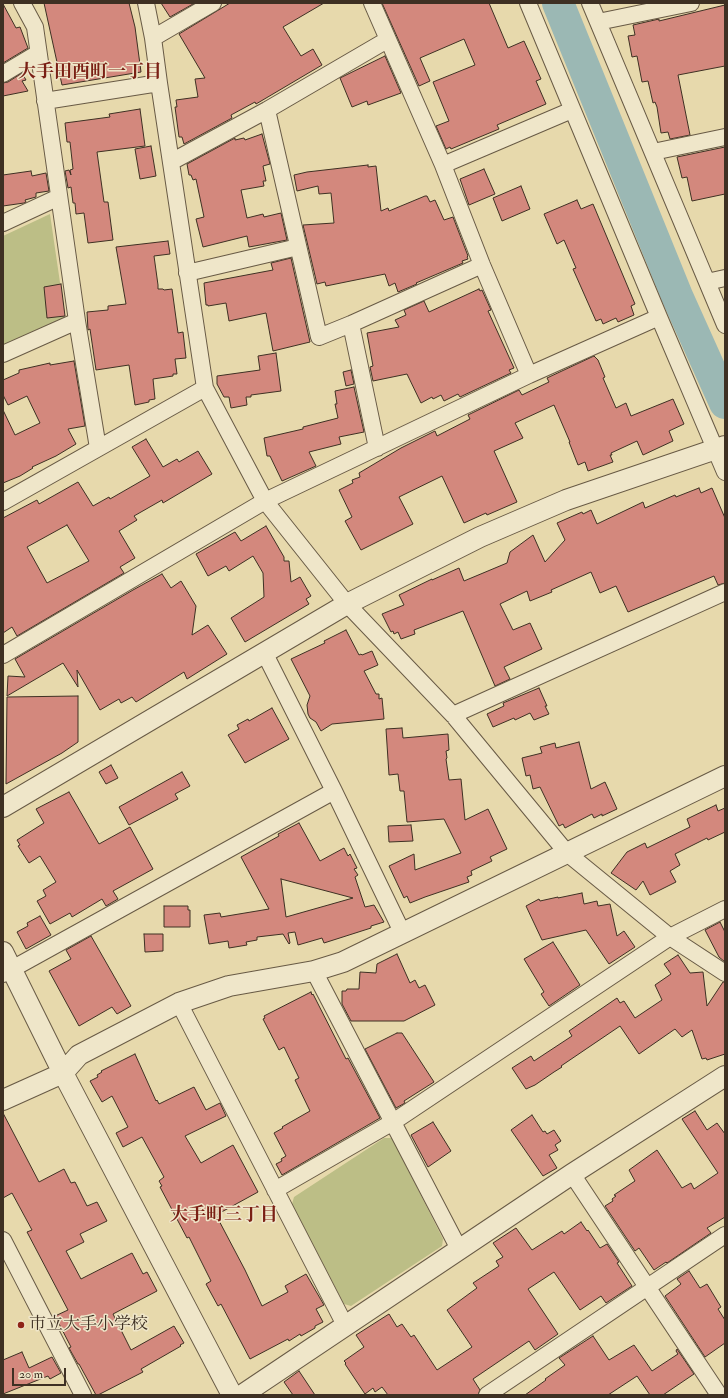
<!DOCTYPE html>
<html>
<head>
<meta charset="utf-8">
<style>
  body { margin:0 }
  #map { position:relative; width:728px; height:1398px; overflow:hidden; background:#e7d9ac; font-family:"IM FELL Double Pica",serif }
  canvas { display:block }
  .frame { position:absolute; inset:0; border:4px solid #3e3023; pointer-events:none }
  .scale { position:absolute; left:12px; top:1368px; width:54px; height:18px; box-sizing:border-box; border:2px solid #3e3023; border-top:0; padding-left:5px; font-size:12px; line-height:14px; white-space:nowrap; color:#3e3023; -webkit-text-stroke:3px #efe6c9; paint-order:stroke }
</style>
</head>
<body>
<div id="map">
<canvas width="728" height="1398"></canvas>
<div class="frame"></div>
<div class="scale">20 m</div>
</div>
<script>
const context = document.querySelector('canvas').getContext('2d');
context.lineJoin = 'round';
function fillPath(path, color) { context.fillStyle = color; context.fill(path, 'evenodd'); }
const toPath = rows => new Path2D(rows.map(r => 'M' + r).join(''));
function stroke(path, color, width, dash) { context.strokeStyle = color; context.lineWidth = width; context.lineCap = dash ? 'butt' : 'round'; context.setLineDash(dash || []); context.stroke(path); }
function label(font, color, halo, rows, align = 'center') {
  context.font = font + ' "IM FELL Double Pica","Noto Serif JP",serif'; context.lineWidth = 3; context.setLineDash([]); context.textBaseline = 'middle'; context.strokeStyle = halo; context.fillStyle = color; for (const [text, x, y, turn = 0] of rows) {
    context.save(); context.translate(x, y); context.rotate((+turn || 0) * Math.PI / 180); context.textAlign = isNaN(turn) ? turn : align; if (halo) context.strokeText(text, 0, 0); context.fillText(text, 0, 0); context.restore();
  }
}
fillPath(toPath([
  [50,214,65,317,3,346,3,236],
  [384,1138,392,1138,443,1239,442,1246,351,1306,344,1304,292,1204,294,1197]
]), '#bcbe86');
stroke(toPath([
  [558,3,677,296,725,403]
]), '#9bb8b4', 32);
const building = toPath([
  [44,3,129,3,135,27,141,72,62,85,44,3],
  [161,3,193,3,193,4,170,17,161,3],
  [230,3,324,3,283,27,301,56,313,49,322,65,256,104,255,102,231,115,232,118,184,144,182,137,179,137,175,107,177,107,176,100,198,97,195,79,205,78,179,34,230,3],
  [382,3,489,3,508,48,524,41,541,79,536,81,546,104,497,125,499,129,451,149,450,147,446,149,436,126,449,121,433,82,475,65,464,39,420,58,430,81,419,86,382,3],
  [3,4,16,28,20,27,28,48,3,63,3,4],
  [725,5,725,66,678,75,690,135,670,139,668,132,661,133,657,107,655,102,653,103,648,81,642,82,637,56,632,57,628,36,635,35,633,25,659,19,659,21,725,5],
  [385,56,401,93,368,105,367,101,352,107,340,78,385,56],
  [22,73,26,80,22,81,28,91,3,96,3,83,8,82,22,73],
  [140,109,145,146,97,152,104,202,108,202,113,240,88,243,84,213,76,214,75,203,73,203,71,187,68,188,65,171,69,170,71,175,70,170,73,169,70,142,67,142,65,123,110,117,109,114,140,109],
  [262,134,270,164,263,166,266,181,263,181,264,186,241,190,247,218,263,214,264,217,281,213,287,240,249,247,247,236,203,247,196,219,204,217,196,179,193,180,191,175,189,175,187,164,235,138,235,140,244,138,245,140,262,134],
  [151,146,156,176,140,179,135,149,151,146],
  [725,147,725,194,692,201,687,177,682,178,677,157,725,147],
  [368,165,368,167,376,166,381,211,388,208,389,211,425,196,427,196,430,202,435,200,444,220,453,217,468,256,467,257,468,259,462,261,463,263,416,283,417,284,398,292,395,283,389,286,385,274,326,286,325,282,317,284,303,225,334,223,331,193,319,194,318,186,297,191,294,175,307,172,368,165],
  [484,169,495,194,469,205,460,179,484,169],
  [31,171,32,176,46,173,49,191,36,193,36,197,25,200,26,202,24,203,3,206,3,175,31,171],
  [521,186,530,209,502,221,493,198,521,186],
  [577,200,581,209,593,204,635,304,631,306,634,315,618,322,616,318,603,324,601,319,596,321,573,269,576,268,564,240,557,244,544,214,577,200],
  [168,241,170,254,154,256,158,285,158,289,163,289,164,290,172,289,178,333,183,332,186,358,175,359,177,374,173,374,173,376,153,379,155,399,149,400,149,402,135,405,129,365,96,370,90,329,88,330,87,312,108,310,108,306,126,304,116,247,168,241],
  [291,258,310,342,273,351,266,313,229,321,226,303,208,306,208,305,206,305,204,283,273,270,271,263,291,258],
  [61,284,65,316,47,318,44,287,61,284],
  [479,289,480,291,482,290,491,310,488,311,514,368,509,370,511,373,460,397,458,394,444,401,441,395,433,399,432,397,421,403,407,374,373,381,370,367,373,366,367,333,399,327,395,320,406,315,404,310,424,301,429,312,479,289],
  [276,353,281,391,251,395,251,397,246,397,247,405,231,408,229,397,224,397,217,384,217,376,260,370,258,356,276,353],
  [594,356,598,360,605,377,603,378,616,408,626,403,631,416,673,399,684,424,669,431,673,441,643,455,637,441,611,453,612,455,610,455,613,462,588,471,585,462,578,465,569,442,570,442,554,405,515,423,523,438,494,451,517,502,487,515,486,513,464,523,442,476,399,497,413,524,361,550,345,521,352,517,339,490,353,483,352,480,360,477,359,473,401,448,435,431,437,436,470,419,468,415,519,390,522,395,549,382,547,378,594,356],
  [74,361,85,426,68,429,76,444,56,456,32,467,33,468,20,476,3,483,3,410,15,435,40,423,27,396,8,405,3,395,3,380,19,373,19,370,50,363,50,365,74,361],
  [351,370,354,384,346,386,343,372,351,370],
  [354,387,364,432,339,437,341,444,309,452,316,466,282,481,270,456,267,456,264,438,303,429,303,427,338,418,335,404,337,404,335,391,354,387],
  [146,439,163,467,177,459,179,462,198,451,212,474,163,503,162,500,134,516,137,520,119,531,135,558,120,567,124,573,17,636,12,627,3,633,3,518,37,500,39,504,78,482,93,506,109,497,110,499,150,476,132,447,146,439],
  [67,525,89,561,47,583,27,547,67,525],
  [699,488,701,493,712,488,725,518,725,583,718,585,714,576,628,612,616,586,600,593,591,572,551,590,552,592,530,601,527,591,500,604,513,630,530,623,542,649,504,667,510,679,495,686,463,611,414,630,415,634,401,639,398,632,394,634,393,631,391,632,382,614,404,605,399,595,432,579,432,580,459,568,464,581,507,563,510,552,533,535,545,562,565,540,557,523,582,512,583,514,591,510,597,524,643,502,645,508,675,495,676,497,699,488],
  [266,526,284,557,284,561,289,561,291,582,300,577,311,596,306,599,309,604,245,642,231,618,264,597,263,573,253,556,229,571,226,566,208,576,196,554,235,532,241,541,266,526],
  [162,574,171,588,181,581,196,606,192,635,208,625,227,654,187,679,184,672,136,702,132,697,121,703,119,699,100,710,77,670,78,687,63,663,7,696,8,676,25,677,15,659,133,590,162,574],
  [346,630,359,655,361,654,362,655,372,651,378,665,364,671,376,694,379,694,379,699,382,698,384,719,332,724,321,731,316,722,310,718,308,714,307,705,310,696,291,659,325,643,324,641,346,630],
  [539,688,547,706,545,706,549,714,534,720,530,713,515,720,514,718,493,727,487,714,504,706,503,703,539,688],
  [78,696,78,742,62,753,6,784,7,697,78,696],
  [272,708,289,739,245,763,228,735,239,729,237,725,248,719,249,721,272,708],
  [402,728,403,738,448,734,449,750,446,751,447,758,446,759,449,780,461,779,465,820,488,809,507,849,490,857,492,861,471,871,472,875,467,877,469,882,425,897,410,903,407,896,404,898,389,866,414,854,415,870,461,853,444,819,407,822,404,791,400,791,398,774,389,775,386,729,402,728],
  [579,742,591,789,605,782,617,809,602,816,602,814,594,818,592,814,565,828,563,824,559,826,540,787,533,789,530,775,526,776,522,758,542,753,540,747,555,743,556,748,579,742],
  [111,765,118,778,106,784,99,772,111,765],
  [182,772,190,786,175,794,178,799,129,825,119,807,182,772],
  [69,792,99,844,130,827,153,869,113,891,118,899,106,906,102,899,72,917,70,913,50,924,37,901,46,896,43,890,56,882,40,856,29,863,18,846,20,845,17,840,44,823,36,809,69,792],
  [716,805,718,811,725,808,725,832,708,840,707,838,675,854,680,865,670,871,676,882,650,895,643,881,636,890,611,873,627,852,645,843,647,848,690,827,687,819,716,805],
  [299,823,320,861,344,848,348,856,350,854,357,868,354,869,358,875,355,877,365,907,374,905,384,922,371,926,371,928,324,943,322,938,298,945,295,932,288,933,290,943,289,944,283,934,257,937,257,940,246,942,247,945,229,948,228,941,209,944,204,915,220,913,221,917,269,909,241,857,279,836,278,834,299,823],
  [281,879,353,898,286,917,281,879],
  [411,825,413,841,389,842,388,826,411,825],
  [582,893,584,904,597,901,598,906,610,904,617,936,624,931,635,947,609,964,586,930,542,940,526,906,539,899,540,901,558,897,558,898,582,893],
  [164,906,188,906,188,910,190,910,190,927,164,927,164,906],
  [40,916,51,935,26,949,17,932,28,926,27,923,40,916],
  [720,922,725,932,725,962,719,957,705,930,720,922],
  [144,934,163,934,163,951,145,952,144,934],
  [91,936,131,1006,117,1014,112,1007,79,1026,49,971,71,959,66,950,91,936],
  [553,942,580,985,549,1006,541,994,544,992,524,959,553,942],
  [397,954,410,983,415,980,419,988,425,985,435,1005,404,1021,351,1021,342,1004,342,991,346,991,347,989,359,989,360,972,376,973,377,964,397,954],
  [678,955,690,973,703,972,707,1006,723,982,725,982,725,1054,707,1060,706,1058,702,1059,692,1030,682,1037,675,1029,639,1054,620,1026,561,1066,562,1067,554,1072,535,1085,526,1089,512,1068,531,1056,534,1061,572,1036,569,1031,617,998,620,1003,624,1001,635,1018,662,1000,655,985,671,974,664,964,678,955],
  [311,992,312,995,313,994,346,1059,348,1058,380,1118,282,1175,276,1164,282,1161,281,1159,286,1156,274,1133,283,1128,282,1127,310,1111,295,1080,299,1078,284,1047,279,1050,263,1019,265,1018,264,1016,311,992],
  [397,1033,402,1033,434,1082,404,1101,405,1103,396,1108,365,1049,397,1033],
  [135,1054,156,1101,157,1100,159,1104,194,1087,206,1110,220,1103,226,1116,185,1136,201,1163,233,1145,258,1192,216,1215,245,1270,262,1306,288,1292,285,1286,306,1274,324,1305,316,1309,323,1322,315,1326,315,1328,301,1336,300,1334,289,1341,288,1339,250,1359,221,1304,218,1306,206,1284,211,1281,189,1237,187,1238,160,1187,162,1186,159,1181,164,1177,142,1137,123,1147,116,1133,128,1127,112,1096,102,1102,90,1081,98,1077,97,1075,102,1072,101,1071,135,1054],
  [695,1111,707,1130,717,1123,725,1134,725,1217,707,1228,711,1233,667,1263,666,1262,654,1270,639,1248,635,1251,605,1206,613,1201,612,1199,616,1196,614,1195,635,1181,629,1170,657,1150,682,1188,691,1183,694,1189,718,1173,682,1119,695,1111],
  [3,1113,39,1182,64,1169,71,1183,75,1182,87,1206,97,1202,107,1221,80,1234,84,1242,66,1251,81,1279,132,1253,143,1274,147,1272,157,1291,113,1314,131,1350,174,1326,184,1343,180,1345,181,1346,141,1369,143,1372,98,1395,96,1395,79,1364,78,1364,69,1348,71,1347,55,1316,68,1310,27,1232,32,1230,12,1193,3,1198,3,1113],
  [532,1115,543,1132,545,1131,547,1134,554,1130,561,1141,555,1145,558,1150,549,1155,557,1168,543,1176,511,1130,532,1115],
  [433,1122,451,1151,428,1167,411,1135,433,1122],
  [581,1222,587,1231,588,1230,600,1248,607,1244,619,1262,617,1263,632,1286,606,1303,601,1296,580,1310,554,1272,528,1289,558,1334,535,1350,529,1341,473,1379,480,1390,478,1395,388,1395,382,1387,375,1392,373,1388,365,1394,345,1364,346,1363,344,1361,364,1347,356,1335,389,1314,397,1327,402,1324,411,1337,414,1335,437,1370,472,1347,447,1310,477,1288,473,1283,499,1266,496,1261,503,1257,493,1243,516,1228,532,1250,562,1231,564,1234,581,1222],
  [689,1271,700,1288,707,1284,721,1307,718,1309,725,1320,725,1343,705,1357,665,1296,681,1284,677,1279,689,1271],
  [593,1336,609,1360,634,1345,652,1371,678,1354,676,1351,677,1349,694,1374,663,1395,650,1395,637,1376,608,1395,525,1395,546,1380,545,1379,565,1365,559,1358,593,1336],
  [22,1352,29,1368,52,1357,61,1373,50,1379,48,1376,3,1394,3,1360,22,1352],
  [299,1371,315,1395,293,1395,284,1382,299,1371]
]);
fillPath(building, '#d3887d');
stroke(building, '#3e3023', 1);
const minor = toPath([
  [22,3,35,27,77,321,98,448],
  [146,3,153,38,159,83,205,388,265,501,347,604,453,715,567,853,670,937,725,973],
  [372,3,443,165,482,265,529,375],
  [528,3,659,317,725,472],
  [590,3,725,325],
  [598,22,691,3],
  [153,38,213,3],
  [3,74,38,53],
  [45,101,159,83],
  [267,110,319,337,351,324,482,265],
  [653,152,725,137],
  [171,162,267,110,387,40],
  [443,165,572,110],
  [3,223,59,197],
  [187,273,298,247],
  [707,282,725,278],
  [351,324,377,448],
  [3,354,77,321],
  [3,502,205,388],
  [265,654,334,791,403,934],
  [3,655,265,501,529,375,659,317],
  [453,715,725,592],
  [314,971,459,1249],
  [3,974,334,791],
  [179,1003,346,1327],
  [572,1174,719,1395],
  [275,1190,393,1122,670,937,725,909],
  [3,1240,83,1395],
  [487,1395,725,1235]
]);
const tertiary = toPath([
  [3,807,347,604,480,537,566,500,725,446],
  [3,952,63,1073,232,1395],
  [3,1100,63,1073,79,1055,179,1003,229,986,314,971,343,962,725,776],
  [242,1395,572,1174,725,1076]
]);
stroke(minor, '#685a45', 18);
stroke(tertiary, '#685a45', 22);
stroke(minor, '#efe6c9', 16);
stroke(tertiary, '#efe6c9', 20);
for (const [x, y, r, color] of [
  [21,1325,4,"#8f2418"]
]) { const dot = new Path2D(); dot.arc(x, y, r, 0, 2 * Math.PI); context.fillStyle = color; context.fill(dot); stroke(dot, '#efe6c9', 1.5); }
label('17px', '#3e3023', '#efe6c9', [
  ["市立大手小学校",29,1325]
], 'left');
label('bold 18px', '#7a1f14', '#efe6c9', [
  ["大手田酉町一丁目",90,73],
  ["大手町三丁目",224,1216]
]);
</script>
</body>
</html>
